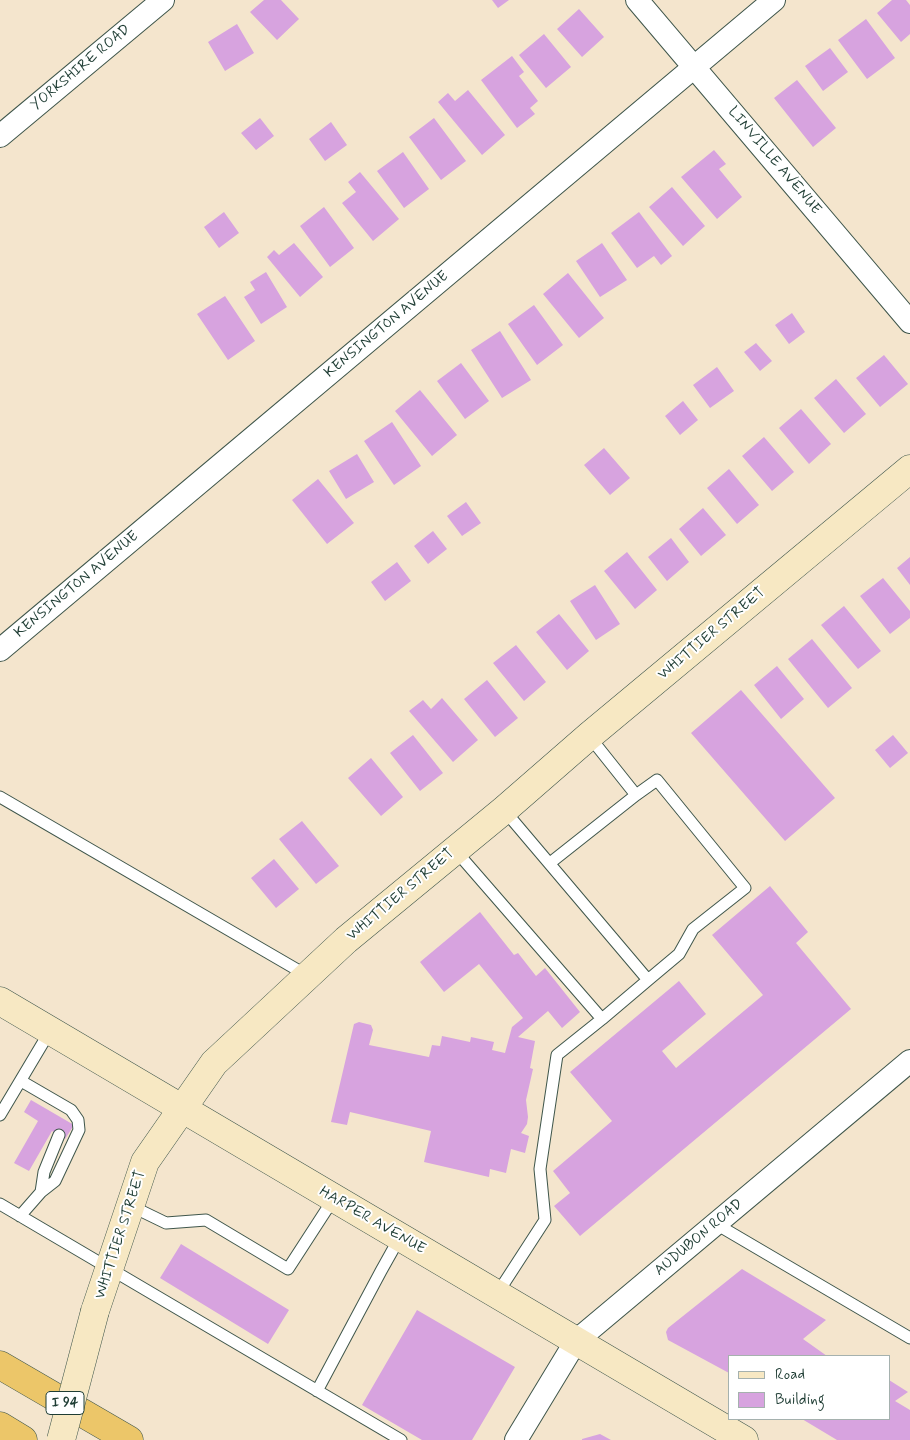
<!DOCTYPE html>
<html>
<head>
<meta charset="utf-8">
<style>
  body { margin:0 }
  #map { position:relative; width:910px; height:1440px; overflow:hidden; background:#f4e5cd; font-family:Mynerve,sans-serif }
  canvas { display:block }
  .legend { position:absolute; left:728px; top:1355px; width:162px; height:65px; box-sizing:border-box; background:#fff; border:1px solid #a5b1ae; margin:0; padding:6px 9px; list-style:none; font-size:15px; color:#1f3d34 }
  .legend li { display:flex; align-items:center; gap:10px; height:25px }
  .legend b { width:25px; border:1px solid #a5b1ae }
</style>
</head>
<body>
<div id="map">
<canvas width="910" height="1440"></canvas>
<ul class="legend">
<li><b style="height:6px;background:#f7e8c3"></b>Road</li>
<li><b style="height:14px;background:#d7a3df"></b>Building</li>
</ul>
</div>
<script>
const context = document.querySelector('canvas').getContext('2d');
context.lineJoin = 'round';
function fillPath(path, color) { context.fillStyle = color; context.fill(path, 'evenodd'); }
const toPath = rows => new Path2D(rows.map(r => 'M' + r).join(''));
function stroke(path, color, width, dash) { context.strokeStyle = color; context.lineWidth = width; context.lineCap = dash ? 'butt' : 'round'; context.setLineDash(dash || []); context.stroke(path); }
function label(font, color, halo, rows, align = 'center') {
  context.font = font + ' Mynerve,sans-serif'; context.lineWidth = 4; context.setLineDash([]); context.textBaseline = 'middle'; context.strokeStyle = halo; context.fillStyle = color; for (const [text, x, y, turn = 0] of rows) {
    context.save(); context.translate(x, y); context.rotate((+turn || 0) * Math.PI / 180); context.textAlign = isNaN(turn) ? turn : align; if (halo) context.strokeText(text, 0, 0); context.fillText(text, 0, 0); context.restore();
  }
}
fillPath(toPath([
  [264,0,281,0,299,19,277,40,250,12],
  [492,0,509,0,498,8],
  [892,0,906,0,910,5,910,34,901,42,877,13],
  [579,9,604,37,582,57,557,29],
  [866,19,895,58,867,79,838,40],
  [237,24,254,53,225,71,208,42],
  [544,34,571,67,546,88,519,55],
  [830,48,848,72,823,91,805,66],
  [512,56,524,72,519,76,538,101,530,108,535,114,517,128,481,80],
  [797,80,836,128,813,147,774,98],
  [468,90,505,135,482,155,438,102,448,93,455,101],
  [260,118,274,136,256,150,241,133],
  [434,118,466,161,441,180,409,137],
  [331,122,347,145,325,161,309,139],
  [714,150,726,164,719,169,742,197,717,219,681,177],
  [403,152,429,189,404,208,377,171],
  [360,172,399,219,373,241,342,203,356,192,348,182],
  [672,187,705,226,683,246,649,207],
  [324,207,354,248,330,267,300,226],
  [224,212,239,233,219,248,204,227],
  [639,212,672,256,661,265,654,256,637,268,611,233],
  [294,243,323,277,300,297,267,257,274,250,279,255],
  [602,243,627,280,600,297,576,261],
  [266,272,287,307,261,324,244,297,255,290,250,282],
  [568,273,604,318,579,338,543,294],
  [225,296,255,341,228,360,197,314],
  [534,305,563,345,537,365,508,324],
  [792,313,805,332,789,344,775,325],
  [500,331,531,380,502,398,471,350],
  [756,343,772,361,760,371,744,352],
  [884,355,908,384,880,407,856,378],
  [461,363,489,401,465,419,437,381],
  [717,367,734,391,710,408,693,385],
  [836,379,866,414,844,433,814,398],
  [420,390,457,435,432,456,395,411],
  [683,401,698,420,680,435,665,416],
  [801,409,831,444,809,464,779,428],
  [392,422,421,466,394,485,364,441],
  [764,437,794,472,772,491,742,456],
  [604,448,630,478,610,495,584,465],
  [357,454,374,482,346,499,329,471],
  [729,469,759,505,737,524,707,488],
  [318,479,354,523,327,544,292,500],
  [466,502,481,523,462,536,447,516],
  [703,508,726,535,701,556,679,529],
  [433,531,447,549,428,564,414,546],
  [671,538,689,562,667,581,648,557],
  [627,552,657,590,635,609,604,571],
  [910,557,910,585,897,568],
  [397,562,411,581,385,601,371,582],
  [883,578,910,611,910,618,890,634,860,596],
  [595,585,620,624,596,640,570,601],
  [844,606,881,651,858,669,821,625],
  [559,614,589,651,567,670,536,632],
  [812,639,852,688,828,708,788,659],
  [516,645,546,682,524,701,493,663],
  [777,666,804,699,781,719,754,685],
  [487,680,518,718,495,737,464,699],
  [741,690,835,798,785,841,691,733],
  [442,698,478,740,453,762,409,711,423,700,431,709],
  [413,735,443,773,420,791,390,753],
  [893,735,908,753,890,768,875,750],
  [371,758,403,797,381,816,348,778],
  [302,821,339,866,316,884,279,839],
  [274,859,299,889,276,908,251,878],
  [770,886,808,932,796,943,851,1009,580,1236,554,1206,570,1193,553,1171,612,1121,570,1072,679,981,706,1014,662,1051,676,1068,763,995,712,935],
  [480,912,514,955,518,953,536,976,545,968,580,1012,562,1028,548,1011,518,1037,535,1041,530,1068,533,1069,526,1100,528,1117,527,1124,521,1133,529,1136,525,1153,511,1149,506,1173,490,1169,489,1177,424,1162,431,1131,350,1112,347,1125,331,1122,354,1024,359,1022,371,1025,373,1030,369,1045,429,1057,432,1045,440,1046,442,1036,470,1042,471,1037,494,1042,492,1050,505,1053,512,1027,523,1018,479,964,444,992,420,962],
  [31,1100,74,1125,65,1139,52,1131,29,1171,14,1163,38,1121,24,1112],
  [181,1244,289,1310,268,1344,160,1278],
  [742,1269,826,1320,803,1339,827,1356,729,1356,729,1373,668,1340,666,1332,668,1328],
  [417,1310,515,1367,472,1440,422,1440,362,1405],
  [889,1380,908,1392,895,1401,910,1410,910,1440,837,1440,802,1419,889,1419],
  [600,1434,611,1440,582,1440,582,1439]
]), '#d7a3df');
const lane = toPath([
  [636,795,657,780,745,888,693,929,679,954,648,980],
  [0,797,308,976],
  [455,850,602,1019,648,980,504,810],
  [550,863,636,795,589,736],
  [0,1115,50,1031],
  [41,1192,44,1172,59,1135],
  [0,1204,401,1440],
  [131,1206,166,1223,206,1220,288,1269,334,1198],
  [20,1216,41,1192,55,1181,79,1130,78,1120,71,1110,21,1081],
  [716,1224,910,1338],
  [497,1294,545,1220,540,1169,557,1055,602,1019],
  [317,1391,381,1271,400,1237]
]);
const street = toPath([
  [637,0,910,322],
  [0,136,163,0],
  [0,650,774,0],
  [516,1440,576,1341,910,1061]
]);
const secondary = toPath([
  [0,1001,744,1440],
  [95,1311,145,1162,214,1063,346,940,504,810,589,736,910,469]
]);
const highway = toPath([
  [0,1365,129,1440],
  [0,1426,23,1440]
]);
stroke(lane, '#3f564b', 13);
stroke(street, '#3f564b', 24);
stroke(secondary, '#3f564b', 29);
stroke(highway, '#3f564b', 29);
stroke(lane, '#fff', 11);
stroke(street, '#fff', 22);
stroke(secondary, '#f7e8c3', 28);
stroke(highway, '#ecc669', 28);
const secondaryBridge = toPath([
  [61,1440,95,1311]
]);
stroke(secondaryBridge, '#3f564b', 29, []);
stroke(secondaryBridge, '#f7e8c3', 28);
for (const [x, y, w] of [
  [65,1403,38]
]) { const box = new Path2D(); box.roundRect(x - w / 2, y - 11.5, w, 23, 4); context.fillStyle = '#fff'; context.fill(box); stroke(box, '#1f3d34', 1); }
label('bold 14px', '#1f3d34', null, [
  ["I 94",65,1403]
]);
label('15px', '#1f3d34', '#fff', [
  ["YORKSHIRE ROAD",81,68,-40],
  ["LINVILLE AVENUE",774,161,50],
  ["KENSINGTON AVENUE",387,325,-40],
  ["KENSINGTON AVENUE",77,585,-40],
  ["WHITTIER STREET",712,634,-40],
  ["WHITTIER STREET",401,895,-40],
  ["HARPER AVENUE",372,1221,30],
  ["WHITTIER STREET",121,1235,-72],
  ["AUDUBON ROAD",699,1238,-40]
]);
</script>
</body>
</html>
